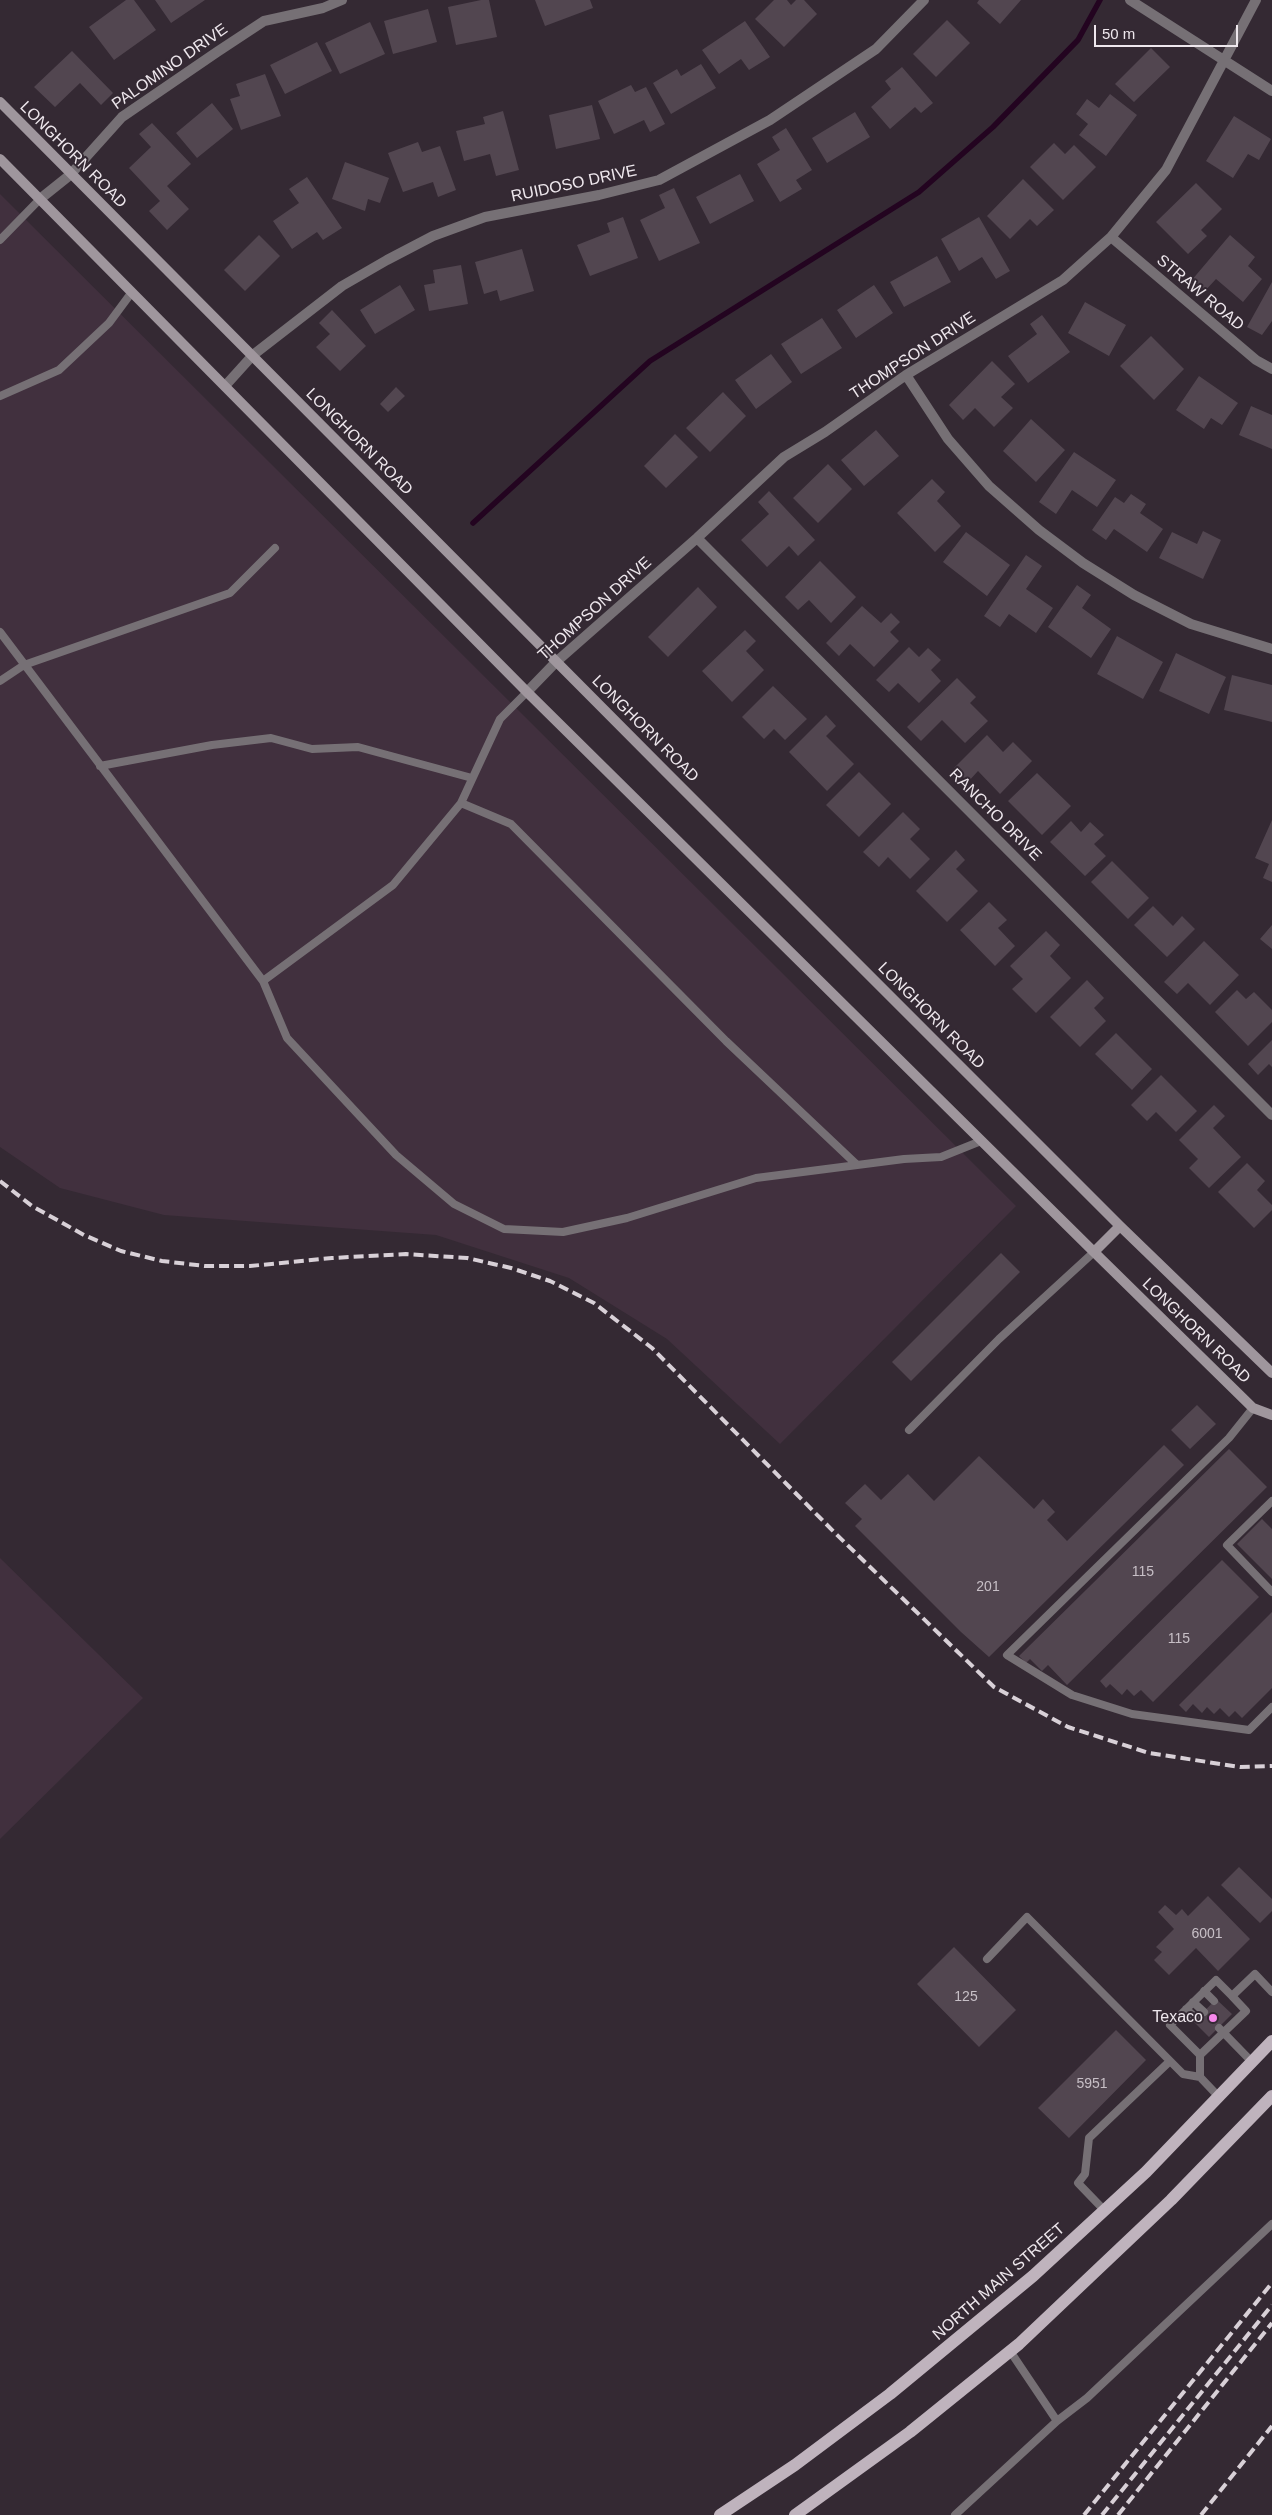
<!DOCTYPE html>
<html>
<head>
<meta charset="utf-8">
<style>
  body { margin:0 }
  #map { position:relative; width:1272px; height:2515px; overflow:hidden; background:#342933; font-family:Arial,sans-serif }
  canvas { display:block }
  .scale { position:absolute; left:1094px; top:25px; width:144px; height:22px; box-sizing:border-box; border:2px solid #eee7ed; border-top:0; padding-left:6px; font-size:15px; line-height:18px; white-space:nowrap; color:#eee7ed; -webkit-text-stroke:4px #342933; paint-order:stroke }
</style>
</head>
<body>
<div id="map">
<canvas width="1272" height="2515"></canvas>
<div class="scale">50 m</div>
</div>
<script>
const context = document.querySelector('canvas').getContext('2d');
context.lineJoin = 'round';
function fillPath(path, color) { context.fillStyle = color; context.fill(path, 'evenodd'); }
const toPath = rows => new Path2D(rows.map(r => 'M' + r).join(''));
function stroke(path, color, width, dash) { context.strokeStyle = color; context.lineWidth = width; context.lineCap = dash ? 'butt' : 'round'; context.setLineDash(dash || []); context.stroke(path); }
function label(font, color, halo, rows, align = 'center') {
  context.font = font + ' Arial,sans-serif'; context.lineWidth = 4; context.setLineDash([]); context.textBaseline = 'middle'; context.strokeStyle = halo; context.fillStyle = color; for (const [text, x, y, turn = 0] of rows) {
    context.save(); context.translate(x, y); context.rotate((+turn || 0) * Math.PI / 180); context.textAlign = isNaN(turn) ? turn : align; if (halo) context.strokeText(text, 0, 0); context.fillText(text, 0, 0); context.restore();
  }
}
fillPath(toPath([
  [0,194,1016,1206,780,1444,667,1339,569,1278,436,1235,164,1215,60,1188,0,1147],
  [0,1558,143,1698,0,1839]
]), '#41303e');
stroke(toPath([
  [473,523,650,361,919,192,993,127,1078,40,1100,0]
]), '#230420', 5.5);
fillPath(toPath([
  [126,0,134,0,156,30,114,60,89,27],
  [155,0,205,0,171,23],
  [481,0,489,0,497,37,456,45,448,7],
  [535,0,590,0,593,8,545,26],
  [774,0,787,0,791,5,796,0,804,0,817,14,784,47,755,19],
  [979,0,1021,0,1000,24,977,3],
  [428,9,437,42,393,54,384,21],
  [947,20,970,43,936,77,913,54],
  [745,21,770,57,749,70,741,59,719,74,702,50],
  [370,22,385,54,340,74,325,43],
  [317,42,332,71,285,94,270,65],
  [1151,48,1170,67,1134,102,1115,84],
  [72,51,113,93,101,105,80,83,55,107,34,87],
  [701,64,716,88,671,114,653,83,677,69,681,76],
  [902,67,933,103,921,113,915,107,890,129,871,107,891,89,885,81],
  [265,74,281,116,241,130,230,99,240,96,236,84],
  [631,85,635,92,646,87,665,124,650,132,644,120,614,134,598,101],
  [1110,94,1137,115,1106,156,1079,135,1088,124,1076,114,1087,99,1099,108],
  [212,103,233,129,197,158,176,133],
  [592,105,600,139,556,149,549,115],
  [503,111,519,170,496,176,490,154,464,161,456,131,485,124,483,117],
  [855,112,870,137,827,163,812,138],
  [1234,116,1271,139,1259,160,1248,154,1233,178,1206,161],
  [152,123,191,164,167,186,189,209,167,230,149,211,160,201,129,168,151,147,139,134],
  [786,128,812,170,796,180,802,189,780,202,757,164,780,150,772,137],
  [418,142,422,152,440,146,456,190,438,197,433,182,403,192,388,153],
  [1054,143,1065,154,1074,145,1096,167,1063,200,1030,167],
  [345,162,389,178,380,203,368,199,365,211,332,199],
  [740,174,754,201,710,224,696,197],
  [307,177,342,228,323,240,317,232,292,249,273,221,299,203,289,189],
  [1023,179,1054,210,1037,226,1030,219,1010,239,987,216],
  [1196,183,1222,209,1201,230,1207,236,1188,254,1156,222],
  [674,188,700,243,659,261,640,220,665,208,659,195],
  [623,217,638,258,590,276,577,245,610,232,607,223],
  [979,217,1010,271,996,279,982,257,959,271,941,239],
  [259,235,280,256,245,291,224,270],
  [1230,235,1255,257,1248,266,1262,279,1243,302,1216,279,1204,292,1191,281],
  [522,249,534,291,500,301,497,290,484,294,475,262],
  [937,256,951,282,904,307,890,282],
  [461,265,468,304,429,311,424,285,435,283,433,270],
  [1272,282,1272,321,1262,335,1247,327],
  [400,285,415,310,375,334,360,310],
  [874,285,893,313,856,338,837,310],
  [1085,302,1126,325,1109,356,1068,333],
  [332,310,366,346,340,371,316,347,330,334,319,323],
  [1042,315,1070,352,1028,383,1008,356,1037,334,1030,324],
  [822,318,842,348,801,374,781,344],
  [1151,336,1184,369,1154,400,1120,366],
  [771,354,792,382,756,409,735,380],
  [992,361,1015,384,1001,397,1013,408,994,427,975,408,963,420,949,405],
  [1199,376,1238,403,1222,425,1211,418,1204,429,1176,410],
  [396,387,405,396,388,412,380,404],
  [723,392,746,416,710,452,686,428],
  [1251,406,1272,415,1272,449,1239,435],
  [1031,419,1065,450,1036,482,1003,451],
  [876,430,899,456,864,486,841,460],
  [675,434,698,457,666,488,644,466],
  [1074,452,1116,480,1097,507,1072,490,1056,514,1039,502],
  [828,464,852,489,818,523,793,498],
  [932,479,945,492,937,501,961,526,935,552,897,513],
  [769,491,815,540,798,556,789,546,767,567,741,540,769,514,758,502],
  [1131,494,1146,504,1140,513,1163,529,1147,552,1114,529,1106,540,1092,530,1115,497,1124,503],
  [1203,531,1221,540,1203,579,1159,558,1172,532,1197,544],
  [966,532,1010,565,987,596,943,562],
  [1026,555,1042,566,1026,589,1053,608,1036,633,1009,614,1000,627,984,616],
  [820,561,856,597,831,623,809,600,798,610,785,597],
  [1077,585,1091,595,1082,608,1111,629,1091,658,1048,627],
  [698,587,717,607,668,657,648,637],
  [862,606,881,623,891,613,900,622,890,632,899,641,874,667,850,644,839,656,826,643],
  [745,630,756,641,746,651,764,670,732,702,702,671],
  [1117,636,1163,662,1143,699,1097,674],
  [909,647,919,657,928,648,941,660,931,670,941,681,919,703,898,683,889,692,876,680],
  [1176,653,1226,677,1209,714,1159,691],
  [1232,675,1272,685,1272,722,1224,710],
  [957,678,976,697,970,703,988,721,965,743,942,720,921,741,907,727],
  [773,686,807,719,785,740,774,729,764,739,742,717],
  [826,715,836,726,826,736,854,764,827,791,789,752],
  [987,735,1003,752,1013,742,1032,761,1000,794,978,771,968,782,954,768],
  [859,772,891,804,859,837,826,805],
  [1037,773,1071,806,1042,835,1008,801],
  [903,812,920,829,910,839,930,859,910,879,888,857,879,867,863,852],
  [1272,820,1272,882,1263,878,1269,864,1255,858],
  [1071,821,1081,832,1090,822,1104,835,1094,844,1106,856,1085,876,1050,842],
  [956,850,965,860,956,869,978,891,947,922,916,891],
  [1112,861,1149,898,1128,919,1091,882],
  [989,902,1007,920,998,928,1015,946,995,966,960,930],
  [1153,906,1173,926,1182,916,1195,929,1167,957,1134,925],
  [1272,925,1272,949,1260,939],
  [1046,931,1060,945,1050,956,1071,978,1036,1013,1012,989,1023,979,1010,966],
  [1204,941,1239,975,1210,1005,1188,983,1177,994,1164,982],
  [1087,980,1104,998,1094,1008,1106,1021,1080,1047,1050,1017],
  [1237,990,1246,999,1254,992,1272,1010,1272,1022,1248,1046,1215,1012],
  [1116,1033,1152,1069,1132,1090,1095,1054],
  [1272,1040,1272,1067,1269,1064,1258,1075,1248,1064],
  [1161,1075,1197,1111,1176,1132,1156,1112,1147,1121,1131,1105],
  [1214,1105,1225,1116,1213,1128,1241,1157,1209,1188,1189,1168,1198,1159,1179,1140],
  [1247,1163,1265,1181,1257,1190,1272,1205,1272,1210,1254,1228,1218,1192],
  [1001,1253,1020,1272,911,1381,892,1362],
  [1197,1405,1216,1424,1190,1449,1171,1430],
  [1164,1445,1184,1465,989,1657,961,1632,855,1526,862,1519,845,1503,865,1484,881,1500,908,1474,934,1501,979,1456,1034,1509,1043,1499,1055,1512,1047,1520,1067,1541],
  [1229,1449,1267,1487,1067,1685,1048,1665,1042,1671,1030,1659,1026,1663,1019,1656],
  [1262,1519,1272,1529,1272,1579,1237,1544],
  [1222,1560,1259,1597,1153,1702,1141,1690,1134,1696,1127,1689,1122,1695,1110,1684,1106,1688,1100,1681],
  [1272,1612,1272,1688,1242,1718,1235,1711,1229,1717,1220,1708,1214,1714,1207,1707,1202,1713,1193,1704,1186,1712,1179,1705],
  [1239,1867,1272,1899,1272,1911,1260,1923,1221,1885],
  [1208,1896,1250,1939,1218,1971,1196,1948,1169,1975,1154,1960,1162,1952,1156,1947,1174,1929,1158,1912,1165,1905,1176,1915,1182,1909,1188,1916],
  [954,1947,1016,2010,979,2047,917,1984],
  [1216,1999,1232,2014,1209,2037,1194,2022],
  [1116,2030,1146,2060,1069,2138,1038,2108]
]), '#524650');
stroke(toPath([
  [0,240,40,199],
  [0,396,59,370,109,323,132,292],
  [0,632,263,981,287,1038,396,1155,454,1204,504,1229,563,1232,627,1218,756,1178,904,1159,941,1157,981,1141],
  [0,681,24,665,230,593,275,548],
  [100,766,212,745,271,738,312,749,358,747,472,778],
  [461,803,511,824,726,1041,856,1164],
  [263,981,393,885,461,803,500,719,527,692],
  [1253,1408,1229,1438,1007,1655,1072,1695,1132,1714,1249,1730,1272,1707],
  [909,1430,999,1339,1094,1252],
  [1272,1501,1227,1545,1272,1592],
  [987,1959,1027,1917,1183,2074,1200,2077,1219,2097],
  [1204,1991,1214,2001],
  [1193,2002,1204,2012],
  [1186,2009,1197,2019],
  [1219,2028,1252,2062],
  [1200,2055,1246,2011,1232,1996],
  [1200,2077,1200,2055,1170,2025,1216,1980,1232,1996,1255,1974,1272,1992],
  [1105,2211,1078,2183,1085,2174,1089,2138,1170,2061],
  [1057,2421,1087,2398,1272,2224],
  [955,2515,1057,2421,1010,2351]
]), '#767075', 8);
stroke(toPath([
  [1130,0,1272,91],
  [40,199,70,175,122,117,217,52,264,21,323,8,342,0],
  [1111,237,1256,360,1272,369],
  [906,375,948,439,989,486,1039,530,1083,563,1134,595,1191,624,1272,649],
  [225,386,253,355,342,286,387,260,433,236,485,217,599,195,659,180,770,120,876,49,924,0],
  [697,538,1272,1115],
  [527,692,556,662,697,538,784,457,825,432,906,375,1063,280,1111,237,1166,170,1256,0]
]), '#767075', 10);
stroke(toPath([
  [0,102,668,774,1120,1226,1272,1373],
  [0,159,527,692,1094,1252,1253,1408,1272,1415],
  [1094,1252,1120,1226]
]), '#9f969d', 10);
stroke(toPath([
  [720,2515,795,2465,890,2394,1033,2276,1146,2172,1272,2041],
  [795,2515,910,2432,1019,2344,1171,2200,1272,2096]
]), '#bfb3bd', 12);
stroke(toPath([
  [0,1181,32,1206,84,1235,121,1251,162,1261,205,1266,250,1266,332,1258,406,1254,467,1258,511,1268,550,1281,594,1303,652,1348,835,1533,994,1687,1068,1727,1149,1753,1240,1767,1272,1766],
  [1084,2515,1272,2283],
  [1102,2515,1272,2305],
  [1118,2515,1272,2323],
  [1201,2515,1272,2426]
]), '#d8d0d7', 4, [10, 5]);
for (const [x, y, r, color] of [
  [1213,2018,5,"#f788eb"]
]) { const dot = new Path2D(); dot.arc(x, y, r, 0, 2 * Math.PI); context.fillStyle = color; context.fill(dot); stroke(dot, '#342933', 2); }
label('14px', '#c7bfc6', null, [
  ["115",1143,1572],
  ["201",988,1587],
  ["115",1179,1639],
  ["6001",1207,1934],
  ["125",966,1997],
  ["5951",1092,2084]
]);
label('16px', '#eee7ed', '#342933', [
  ["PALOMINO DRIVE",170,67,-35],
  ["LONGHORN ROAD",73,155,45],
  ["RUIDOSO DRIVE",574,184,-12],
  ["STRAW ROAD",1200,293,40],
  ["THOMPSON DRIVE",913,356,-33],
  ["LONGHORN ROAD",359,442,45],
  ["THOMPSON DRIVE",595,609,-42],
  ["LONGHORN ROAD",645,729,45],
  ["RANCHO DRIVE",995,815,45],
  ["LONGHORN ROAD",931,1016,45],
  ["LONGHORN ROAD",1196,1331,44],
  ["NORTH MAIN STREET",999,2282,-41]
]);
label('16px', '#eee7ed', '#342933', [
  ["Texaco",1203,2018]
], 'right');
</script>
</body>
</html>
